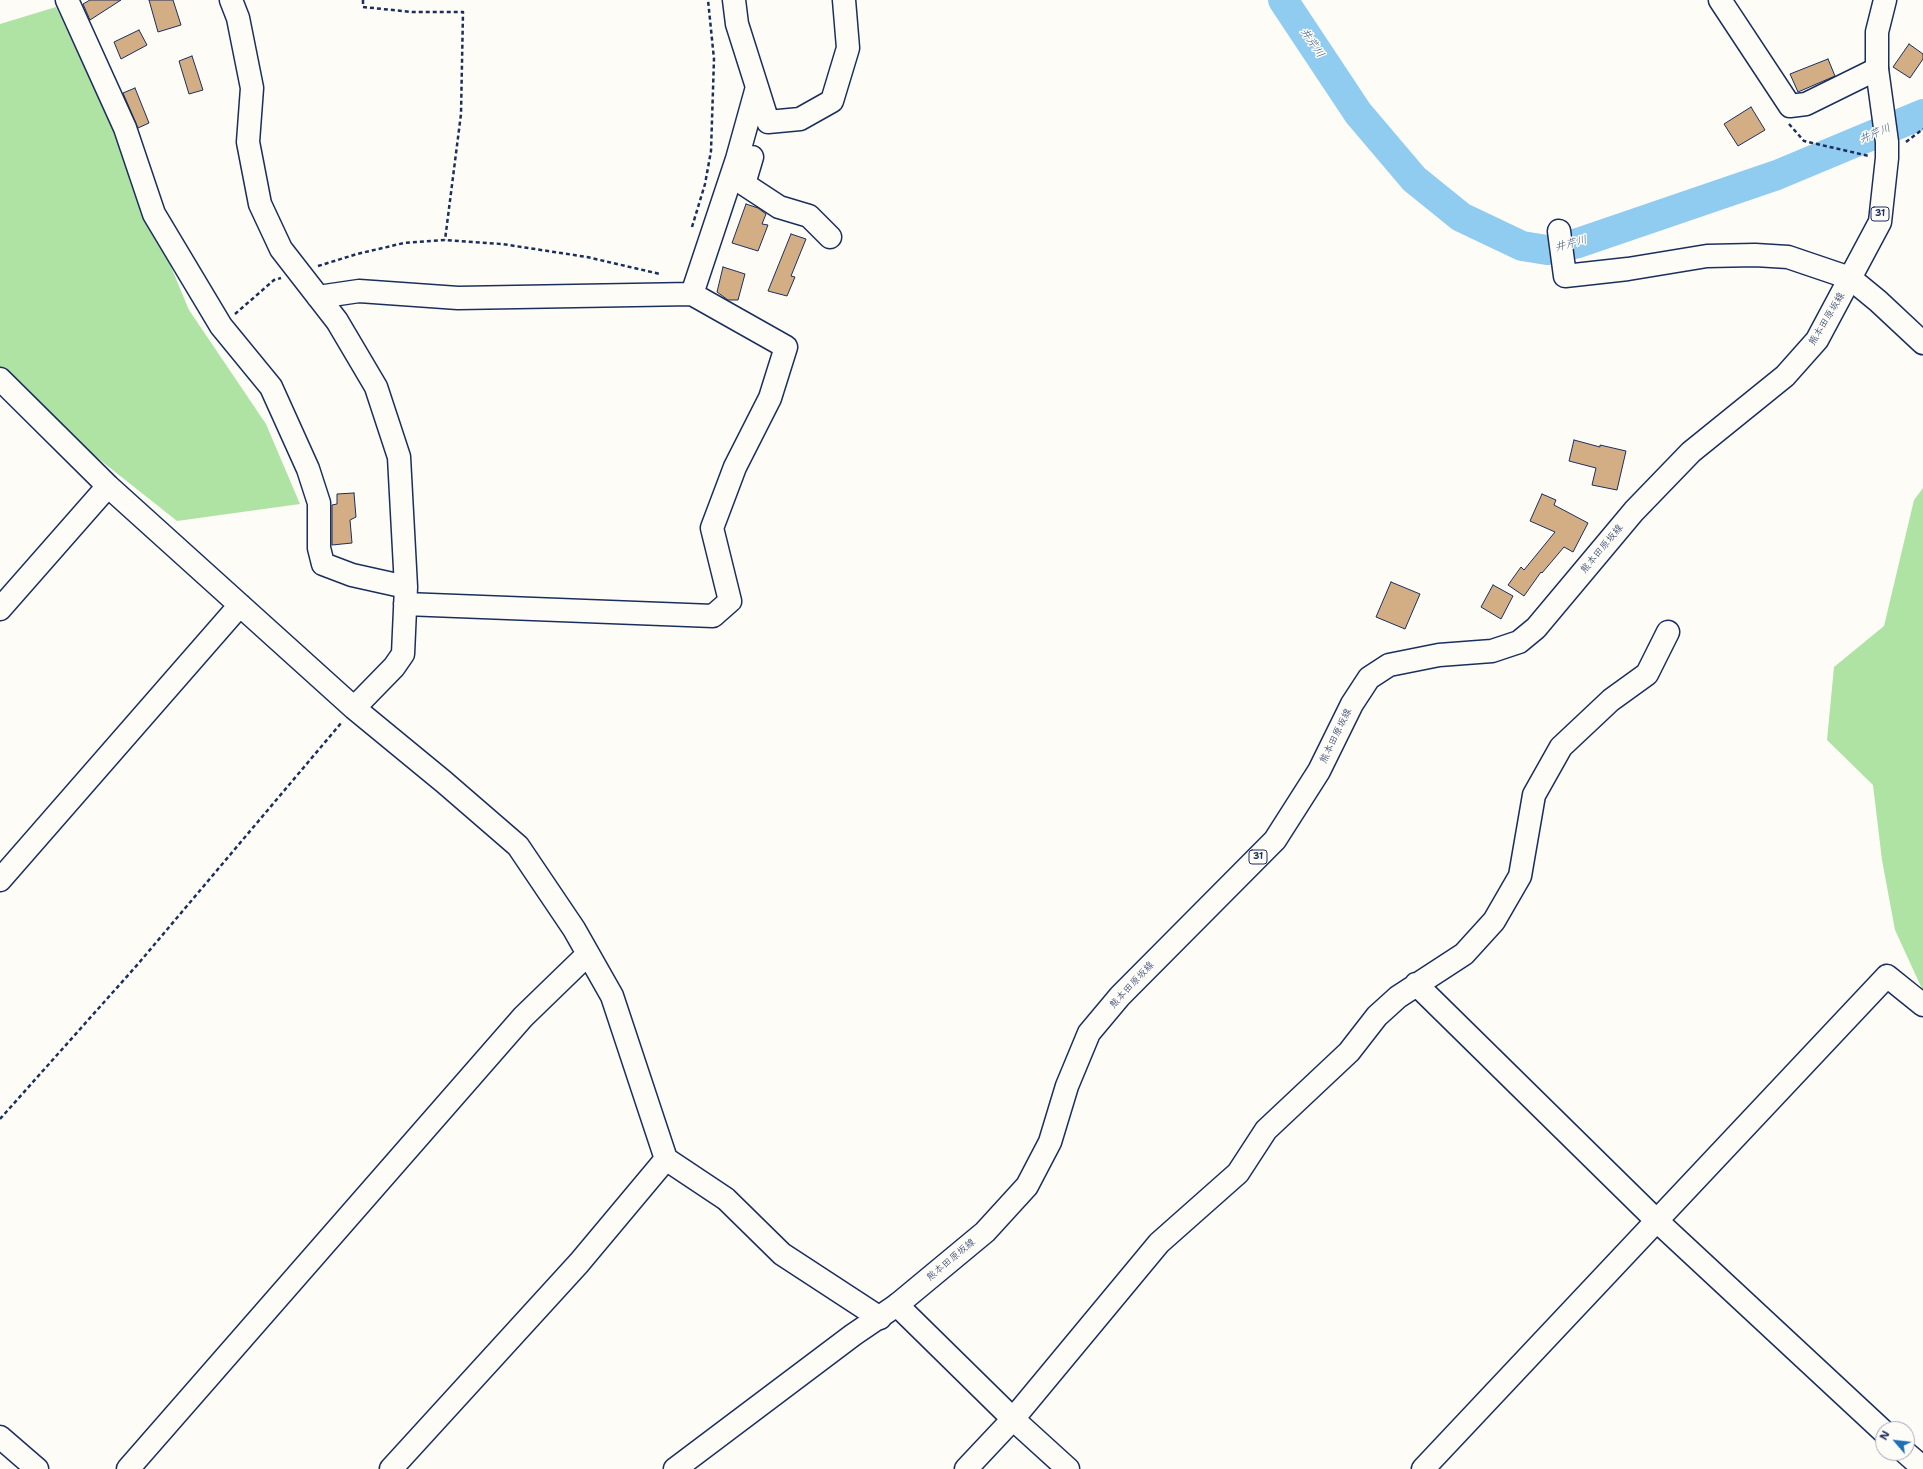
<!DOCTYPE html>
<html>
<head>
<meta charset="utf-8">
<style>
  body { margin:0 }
  #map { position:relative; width:1923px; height:1469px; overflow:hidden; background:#fdfcf7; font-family:"Shantell Sans",sans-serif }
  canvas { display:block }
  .north { position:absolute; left:1875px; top:1421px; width:40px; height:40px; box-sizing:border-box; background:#fdfcf7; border:1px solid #a3aaba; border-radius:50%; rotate:298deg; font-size:11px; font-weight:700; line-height:16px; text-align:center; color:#1b2f5e }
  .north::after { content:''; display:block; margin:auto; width:14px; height:18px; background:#1f6fb2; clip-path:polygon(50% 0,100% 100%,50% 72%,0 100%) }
</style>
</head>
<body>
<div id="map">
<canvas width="1923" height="1469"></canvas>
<div class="north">N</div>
</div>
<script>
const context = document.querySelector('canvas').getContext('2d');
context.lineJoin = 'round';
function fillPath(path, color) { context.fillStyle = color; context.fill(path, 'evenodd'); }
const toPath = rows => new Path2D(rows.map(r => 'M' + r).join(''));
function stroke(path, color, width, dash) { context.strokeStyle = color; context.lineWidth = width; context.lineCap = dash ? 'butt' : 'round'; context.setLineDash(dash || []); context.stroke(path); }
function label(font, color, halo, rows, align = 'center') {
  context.font = font + ' "Shantell Sans","Klee One",sans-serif'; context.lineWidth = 3; context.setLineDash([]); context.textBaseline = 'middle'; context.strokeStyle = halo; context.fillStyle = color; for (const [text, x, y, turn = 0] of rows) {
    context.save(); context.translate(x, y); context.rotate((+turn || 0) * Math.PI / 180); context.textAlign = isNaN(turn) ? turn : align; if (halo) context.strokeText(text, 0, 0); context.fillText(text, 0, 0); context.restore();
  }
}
fillPath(toPath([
  [56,7,116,135,189,310,266,424,300,504,177,521,85,448,0,374,0,24],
  [1923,488,1923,991,1895,930,1882,860,1873,785,1827,740,1834,667,1884,626,1914,500]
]), '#afe3a4');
stroke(toPath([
  [1283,0,1358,113,1414,179,1461,217,1522,246,1547,250,1578,243,1777,175,1923,114]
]), '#90cbf0', 30);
const building = toPath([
  [90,0,121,0,90,20,83,4,90,0],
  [149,0,173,0,181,25,158,32,149,0],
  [139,30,147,45,121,59,114,42,139,30],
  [1909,44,1923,54,1923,59,1910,78,1893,67,1909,44],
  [192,56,203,90,189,94,179,61,192,56],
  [1828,59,1835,76,1798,92,1790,74,1828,59],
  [135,88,149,123,138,128,123,93,135,88],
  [1751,107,1765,130,1738,146,1724,124,1751,107],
  [746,204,758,208,766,214,762,224,768,225,758,251,732,243,746,204],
  [791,234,806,239,791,276,795,277,787,296,768,291,791,234],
  [723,267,745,274,738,300,728,300,717,292,723,267],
  [1574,440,1600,447,1600,445,1626,451,1617,490,1592,485,1596,468,1569,461,1574,440],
  [354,493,356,517,350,520,352,543,332,545,332,505,337,504,337,494,354,493],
  [1542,494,1556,500,1554,505,1588,523,1573,552,1564,547,1542,573,1541,572,1524,596,1508,585,1521,567,1524,570,1555,532,1530,521,1542,494],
  [1391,582,1420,594,1405,629,1376,617,1391,582],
  [1493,585,1513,596,1501,619,1481,607,1493,585]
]);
fillPath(building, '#d3ae85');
stroke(building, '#1b2f5e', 1);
const minor = toPath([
  [67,0,125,128,154,214,221,326,271,387,308,469,319,503,319,548,323,564,352,575,406,587,403,654,394,667,354,708],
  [231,0,238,18,252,88,248,142,260,204,281,249,337,321,376,387,399,457,406,587],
  [1720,0,1790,106,1806,104,1877,69],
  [757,87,768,122,800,119,832,101,848,48,844,0],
  [752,157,744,184,779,207,809,216,830,237],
  [1559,231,1565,276,1628,269,1707,256,1755,255,1788,257,1850,278,1878,301,1923,343],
  [692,294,737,159,757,87,737,24,734,0],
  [318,297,359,291,458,298,692,294,786,347,770,398,735,467,712,528,730,601,713,616,405,604],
  [0,379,108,486],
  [0,609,108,486,354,708,444,782,518,846,574,929,612,996,666,1159,726,1199,782,1254,880,1318],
  [0,880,240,605],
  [1416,984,1656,1220,1883,1431],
  [897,1305,1013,1419,1068,1469],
  [1906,1453,1923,1468],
  [128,1469,523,1017,588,954],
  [391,1469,579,1263,666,1159],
  [966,1469,1013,1419,1159,1243,1238,1173,1266,1130,1349,1052,1377,1016,1398,997,1464,954,1494,921,1520,876,1534,795,1561,747,1611,700,1647,674,1668,632],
  [1423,1469,1887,976,1923,1005]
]);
const major = toPath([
  [0,1437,37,1469],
  [675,1469,853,1335,897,1305,985,1232,1027,1186,1050,1142,1067,1086,1089,1033,1120,996,1275,840,1319,771,1352,704,1369,678,1389,665,1439,655,1492,651,1519,642,1536,628,1634,511,1691,452,1785,376,1817,340,1880,222,1887,158,1887,142,1877,69,1877,32,1885,0]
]);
stroke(minor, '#1b2f5e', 25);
stroke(major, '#1b2f5e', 25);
stroke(toPath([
  [363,0,363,7,412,12,463,12,461,114,445,240],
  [1789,124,1804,141,1869,156],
  [1906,142,1923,129],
  [692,227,705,184,711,151,714,59,708,0],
  [318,266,357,254,404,243,445,240,502,244,587,257,660,274],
  [235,314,274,280,281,278],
  [0,1119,138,964,342,722]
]), '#1b2f5e', 2.5, [4, 3]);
stroke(minor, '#fdfcf7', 22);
stroke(major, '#fdfcf7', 22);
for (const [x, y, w] of [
  [1880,214,18],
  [1258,857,18]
]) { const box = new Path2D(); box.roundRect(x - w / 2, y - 7, w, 14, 3); context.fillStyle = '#fdfcf7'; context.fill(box); stroke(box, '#1b2f5e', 1); }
label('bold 9px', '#1b2f5e', null, [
  ["31",1880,214],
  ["31",1258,857]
]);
label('10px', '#1b2f5e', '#fdfcf7', [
  ["熊本田原坂線",1827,319,-59],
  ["熊本田原坂線",1602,549,-50],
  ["熊本田原坂線",1336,736,-64],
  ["熊本田原坂線",1132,985,-47],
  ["熊本田原坂線",951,1260,-40]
]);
label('italic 11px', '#385682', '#fdfcf7', [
  ["井芹川",1312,43,56],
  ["井芹川",1875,134,-23],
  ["井芹川",1571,244,-15]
]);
</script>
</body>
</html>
